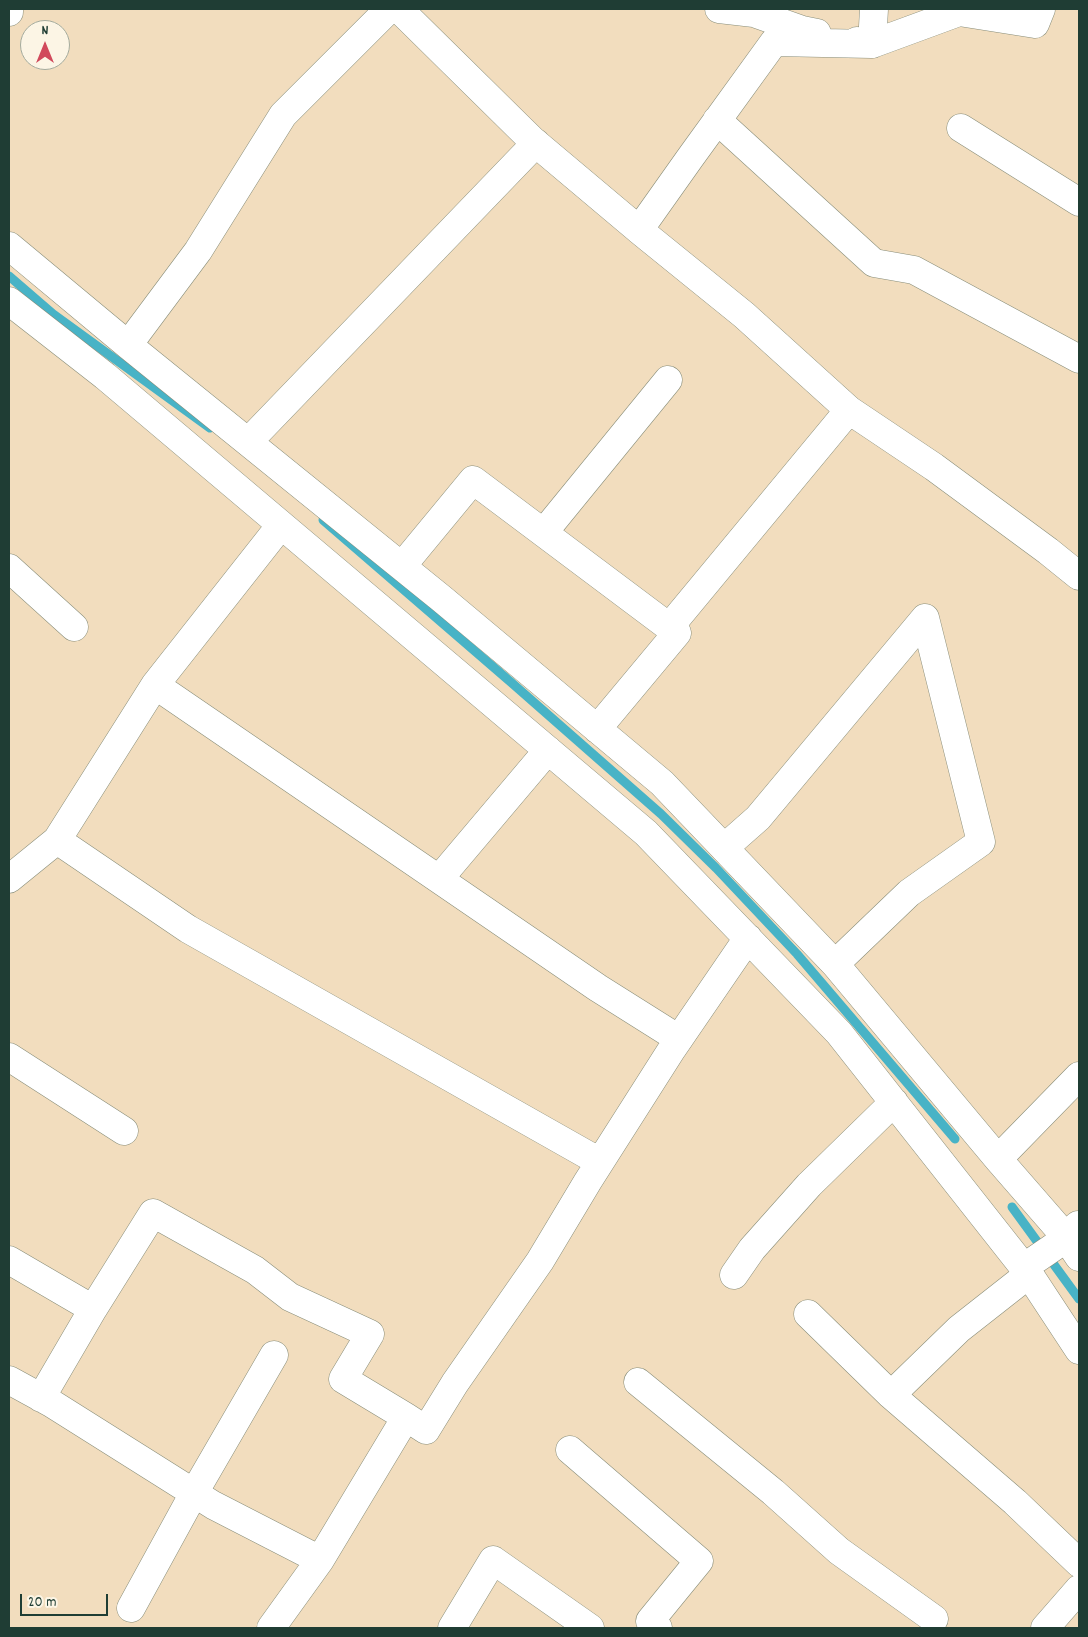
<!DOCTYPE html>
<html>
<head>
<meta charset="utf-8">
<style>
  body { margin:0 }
  #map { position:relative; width:1088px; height:1637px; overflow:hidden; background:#f2ddbe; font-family:Dekko,sans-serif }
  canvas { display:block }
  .frame { position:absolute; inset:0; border:10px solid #1f3d34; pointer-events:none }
  .north { position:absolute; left:20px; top:20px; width:50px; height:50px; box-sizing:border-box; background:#fcf5e5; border:1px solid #a4ab9e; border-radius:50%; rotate:0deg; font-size:14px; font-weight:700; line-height:20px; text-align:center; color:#1f3d34 }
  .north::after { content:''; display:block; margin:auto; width:18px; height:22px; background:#d1495b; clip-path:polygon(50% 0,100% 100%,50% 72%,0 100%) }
  .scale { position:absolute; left:20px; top:1594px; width:88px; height:22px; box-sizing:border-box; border:2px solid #1f3d34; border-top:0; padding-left:6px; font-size:15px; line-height:18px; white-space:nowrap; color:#1f3d34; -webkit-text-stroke:4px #fcf5e5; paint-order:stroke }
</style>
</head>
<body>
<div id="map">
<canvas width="1088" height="1637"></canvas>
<div class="frame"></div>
<div class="north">N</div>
<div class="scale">20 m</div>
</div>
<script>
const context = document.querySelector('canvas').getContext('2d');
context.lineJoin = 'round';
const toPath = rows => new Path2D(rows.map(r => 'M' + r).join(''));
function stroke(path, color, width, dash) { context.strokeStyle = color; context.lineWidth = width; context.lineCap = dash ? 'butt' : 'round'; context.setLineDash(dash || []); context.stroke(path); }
stroke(toPath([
  [9,276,53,314,210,428],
  [323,520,513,684,661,814,716,868,797,954,955,1139],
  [1012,1207,1079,1299]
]), '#48b3c6', 9);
const minor = toPath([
  [399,9,532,140,639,230,690,158,774,42,872,44,874,9],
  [719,9,754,13,802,30,817,33],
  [857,41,872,44,959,12,1035,24,1041,9],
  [717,120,874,263,914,270,1079,359],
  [961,128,1079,202],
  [639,230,744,315,849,410,934,467,1048,551,1079,576],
  [9,246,128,345,442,599,662,783,835,964,998,1159,1065,1236,1079,1257],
  [9,301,105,376,646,833,839,1033,1029,1274,1079,1350],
  [128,345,198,251,283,115,389,9],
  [248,442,536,143],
  [544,532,668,380],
  [402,566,473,480,677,633,597,729],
  [9,568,74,627],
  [677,633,671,625,849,410],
  [155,685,598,988,679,1039],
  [57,840,155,685,281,525],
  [724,848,758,818,925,618],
  [9,879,57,840,188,929,600,1162],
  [439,879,548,750],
  [835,964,909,893,981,842,925,618],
  [9,1057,124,1131],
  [998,1159,1079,1076],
  [9,1260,93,1309],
  [1023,1268,1058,1244,1078,1225],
  [734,1275,752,1249,809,1185,894,1102],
  [808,1314,891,1395,1015,1502,1079,1563],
  [9,1380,51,1403,213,1505,320,1560],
  [638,1382,773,1492,839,1551,934,1619],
  [891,1395,959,1329,1029,1274],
  [41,1398,93,1309,153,1213,255,1270,290,1297,370,1334,343,1379,406,1417,320,1560,271,1628],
  [406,1417,426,1430,455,1383,540,1261,588,1181,672,1049,748,938],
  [570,1450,699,1561,650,1621,658,1628],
  [131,1608,194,1493,274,1355],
  [452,1628,493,1560,590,1628],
  [1045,1628,1079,1589]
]);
const tertiary = toPath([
  [9,12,9,9]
]);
stroke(minor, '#888d79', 29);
stroke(tertiary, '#888d79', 29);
stroke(minor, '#fff', 28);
stroke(tertiary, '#fff', 28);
</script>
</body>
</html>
